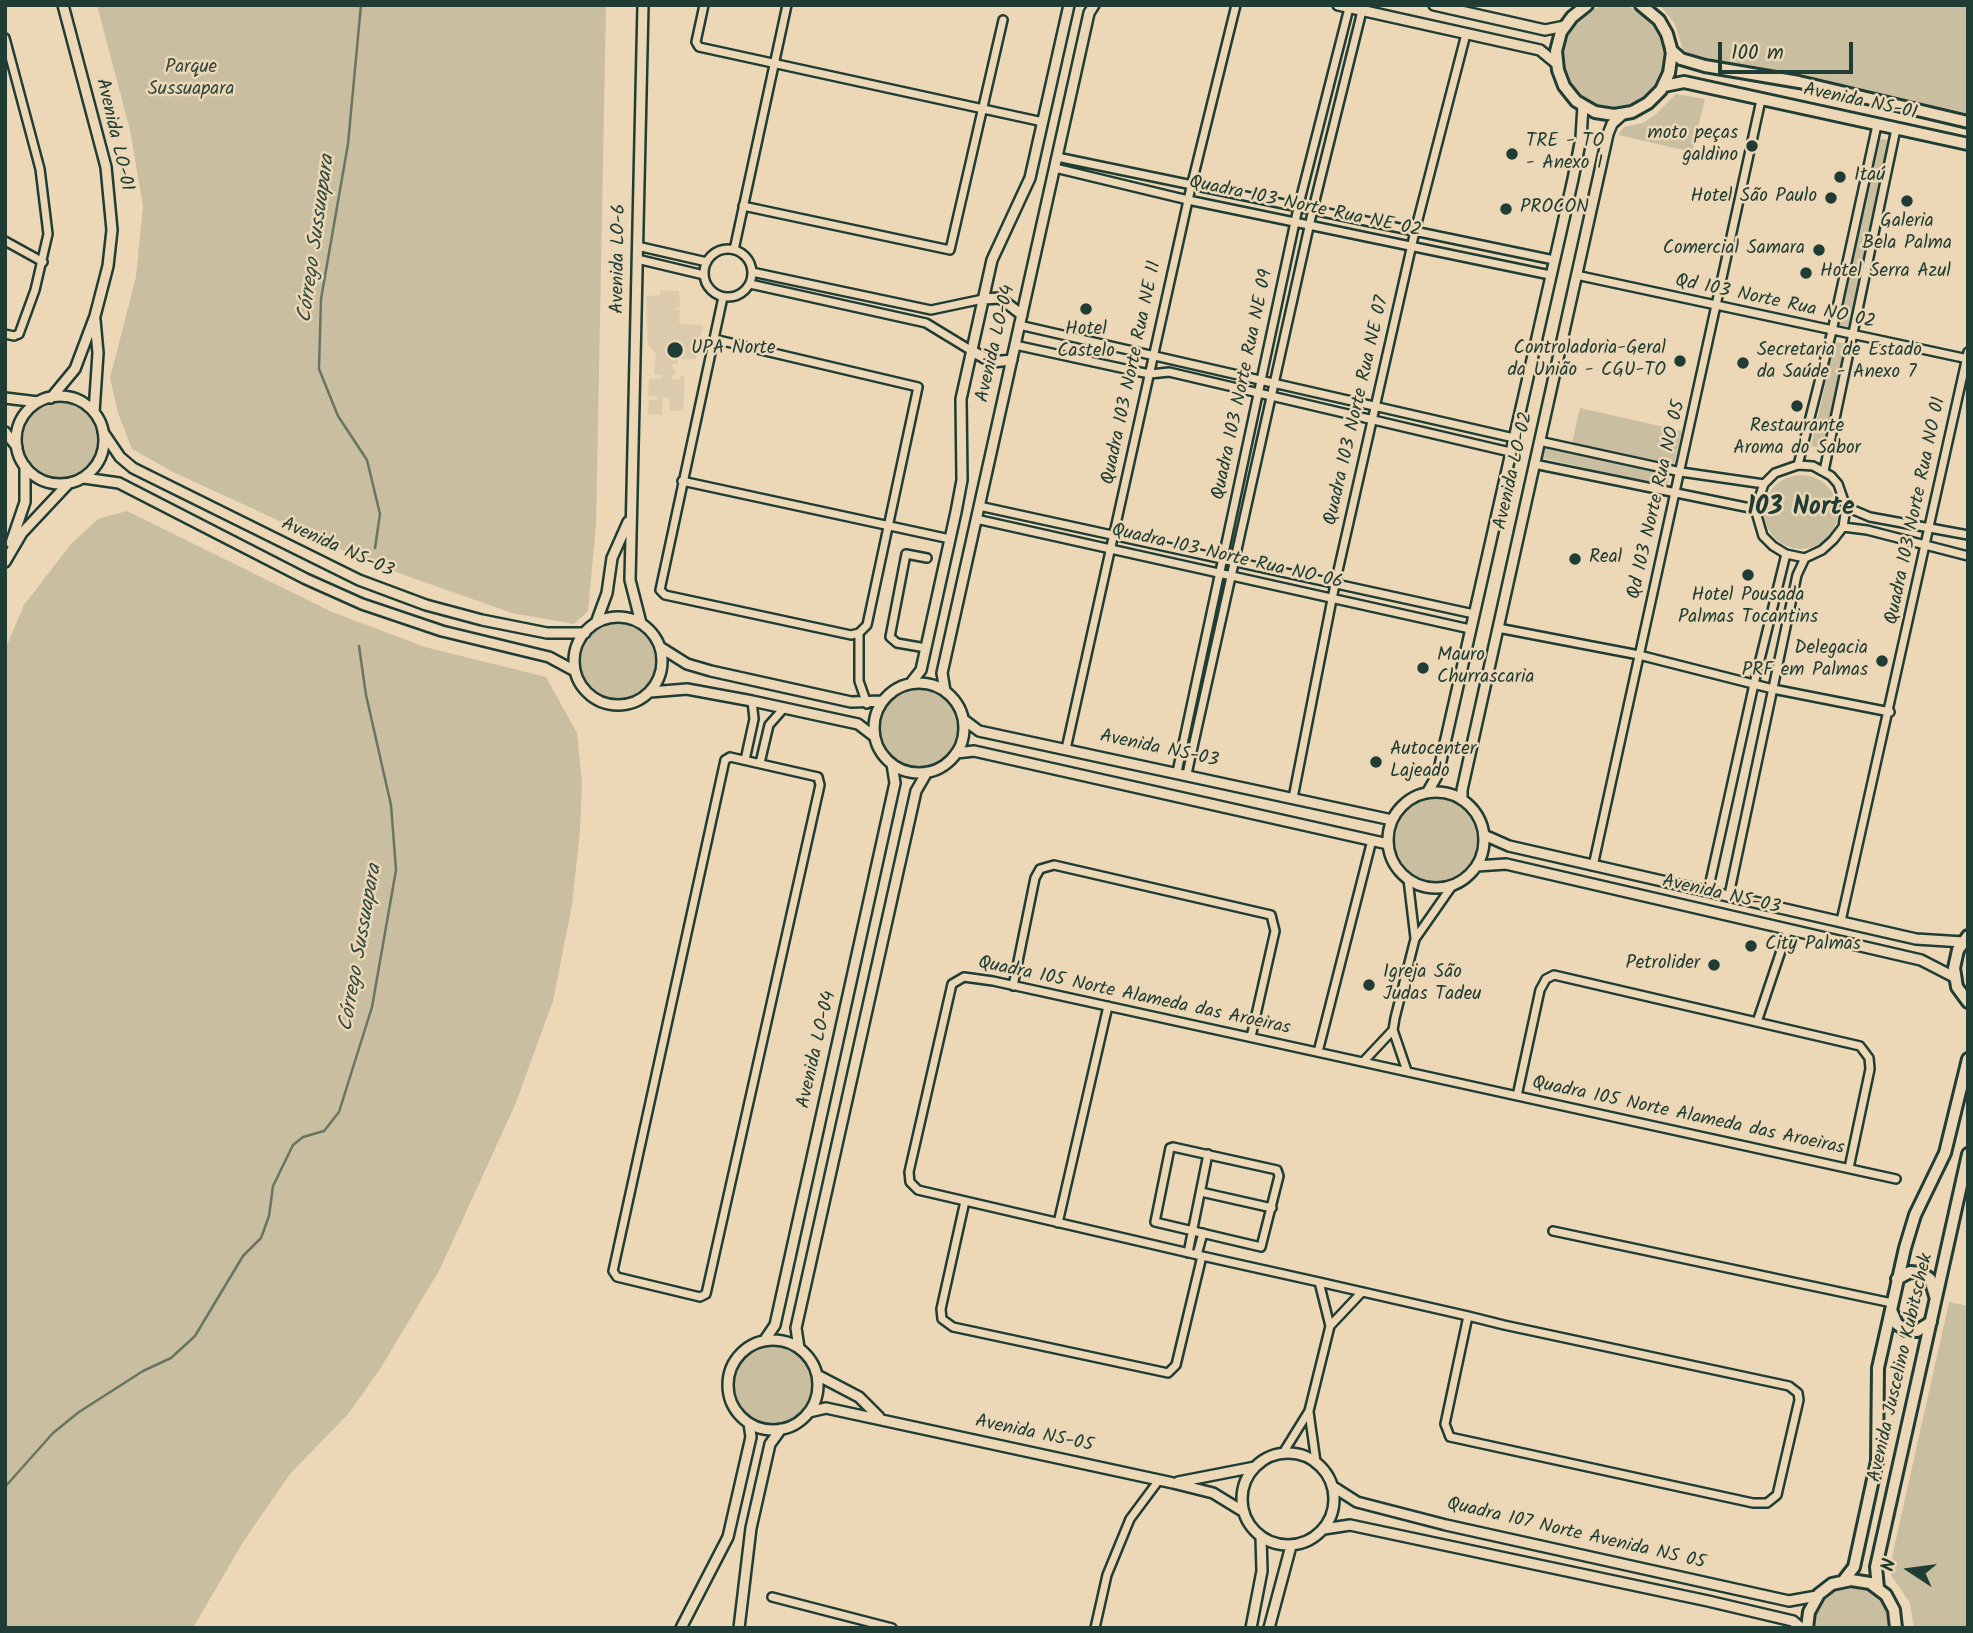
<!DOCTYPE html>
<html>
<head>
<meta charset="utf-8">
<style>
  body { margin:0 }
  #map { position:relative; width:1973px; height:1633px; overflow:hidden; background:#ecd7b6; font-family:Kalam,sans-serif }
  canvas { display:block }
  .frame { position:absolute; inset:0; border:7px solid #1f3d34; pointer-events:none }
  .north { position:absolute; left:1875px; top:1535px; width:70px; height:70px; -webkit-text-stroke:5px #ecd7b6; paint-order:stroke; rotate:283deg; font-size:19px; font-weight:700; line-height:28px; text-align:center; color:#1f3d34 }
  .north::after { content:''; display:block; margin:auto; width:24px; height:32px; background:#1f3d34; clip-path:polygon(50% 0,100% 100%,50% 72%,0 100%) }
  .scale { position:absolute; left:1718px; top:42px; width:135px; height:32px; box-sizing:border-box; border:4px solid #1f3d34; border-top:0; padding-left:9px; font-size:21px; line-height:24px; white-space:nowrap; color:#1f3d34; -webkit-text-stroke:5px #ecd7b6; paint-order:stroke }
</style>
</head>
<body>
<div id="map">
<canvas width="1973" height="1633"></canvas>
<div class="frame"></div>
<div class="north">N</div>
<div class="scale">100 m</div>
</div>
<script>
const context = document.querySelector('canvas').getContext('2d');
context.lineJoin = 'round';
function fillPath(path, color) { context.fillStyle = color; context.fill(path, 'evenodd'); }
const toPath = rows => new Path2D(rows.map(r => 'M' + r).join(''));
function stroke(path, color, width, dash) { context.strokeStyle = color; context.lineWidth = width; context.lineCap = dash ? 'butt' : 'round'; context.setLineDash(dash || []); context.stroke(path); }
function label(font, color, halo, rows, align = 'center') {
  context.font = font + ' Kalam,sans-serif'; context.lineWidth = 5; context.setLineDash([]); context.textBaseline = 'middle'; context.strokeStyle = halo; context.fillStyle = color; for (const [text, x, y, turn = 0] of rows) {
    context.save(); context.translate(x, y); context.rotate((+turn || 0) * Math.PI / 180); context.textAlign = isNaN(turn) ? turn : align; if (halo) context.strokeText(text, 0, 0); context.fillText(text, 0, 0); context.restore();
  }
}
fillPath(toPath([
  [661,290,679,291,680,307,674,309,680,310,679,323,703,326,696,359,681,359,682,353,677,353,678,364,671,364,676,374,672,375,672,379,679,380,681,375,685,376,683,411,670,411,669,398,663,397,662,415,648,414,649,400,657,400,657,397,648,396,649,379,662,378,663,375,654,374,656,354,648,344,646,296,660,295]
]), '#dbcaab');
fillPath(toPath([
  '1562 57a52 52 0 1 1 104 0a52 52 0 1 1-104 0Z',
  [97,5,606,5,596,526,588,611,574,624,512,613,373,564,173,472,132,449,118,413,110,378,136,277,143,206,130,130],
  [1660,5,1968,5,1968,117,1692,56,1683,50,1675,24],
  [1676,94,1705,99,1692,152,1618,135,1624,127,1643,123,1656,114],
  [1880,139,1890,140,1850,327,1839,325],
  [1835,342,1848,344,1824,449,1811,446],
  '23 440a37 37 0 1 1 74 0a37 37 0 1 1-74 0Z',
  [1580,408,1682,431,1674,466,1572,443],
  [1540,446,1670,474,1667,487,1538,457],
  '1764 512a37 37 0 1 1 74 0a37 37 0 1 1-74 0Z',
  [127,511,332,612,425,647,546,677,577,733,582,783,580,831,572,905,553,1001,515,1105,440,1269,380,1369,349,1413,290,1474,243,1542,193,1628,5,1628,5,650,24,605,71,544,98,519],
  '581 661a37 37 0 1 1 74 0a37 37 0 1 1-74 0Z',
  '880 728a39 39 0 1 1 78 0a39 39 0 1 1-78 0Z',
  '1395 840a41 41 0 1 1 82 0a41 41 0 1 1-82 0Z',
  [1949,1302,1968,1306,1968,1628,1914,1628,1910,1603,1891,1575,1890,1566],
  '734 1385a39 39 0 1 1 78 0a39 39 0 1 1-78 0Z',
  [1848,1585,1866,1588,1878,1595,1889,1610,1892,1628,1813,1628,1816,1611,1823,1598,1835,1590]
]), '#cabea1');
stroke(toPath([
  [361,5,348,144,321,299,319,369,338,416,367,460,380,514,375,548],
  [5,1487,53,1433,79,1412,143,1371,171,1358,195,1336,243,1256,261,1238,269,1216,273,1186,293,1145,303,1137,324,1131,339,1112,372,1007,396,870,391,805,366,695,359,646]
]), '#697563', 2.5);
const minor = toPath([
  [704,5,696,42,699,47,1043,122],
  [5,38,40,169,48,234,35,290,19,334,14,336,5,334],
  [1057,157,1554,260],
  [1055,168,1188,200,1550,275],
  [743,206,950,250,1003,20],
  [5,241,43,262],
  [637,246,707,262],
  '704 273a24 24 0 1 1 48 0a24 24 0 1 1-48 0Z',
  [734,250,787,5],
  [637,259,704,275],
  [752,272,931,310,983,299],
  [1576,275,1968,359],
  [750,284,926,323,972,351],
  [723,297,660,590,665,595,851,635,859,633],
  [1019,325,1514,438],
  [714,339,918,387,867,625,859,633],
  [1015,345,1130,370,1150,374,1169,372,1510,452],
  [1539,441,1681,472,1764,484],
  [1534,464,1755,509],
  [1798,465,1832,331,1877,125],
  [1798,465,1813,466,1831,476,1838,484,1846,507,1843,527,1833,540,1822,550,1805,558,1786,554,1773,546,1763,536,1755,509,1764,484,1775,473,1798,465],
  [1824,471,1896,129],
  [682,481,950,539],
  [979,506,1474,614],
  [1846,507,1870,517,1968,535],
  [976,519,1470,629],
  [1843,527,1867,530,1968,556],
  [1498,628,1639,655,1773,689,1890,712],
  [859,633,859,681,867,704],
  [926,648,897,643,890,637,906,554,927,558],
  [1066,749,1191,187,1236,5],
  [730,757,818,777,820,785,706,1294,700,1297,617,1277,613,1271,725,760,730,757],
  [745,760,754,719,752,701],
  [760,763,769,725,784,708],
  [1177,772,1298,208,1349,8],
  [1187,774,1313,209,1362,11],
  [1293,798,1335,584,1415,231,1466,34],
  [1593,866,1761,100],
  [1408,879,1415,938],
  [1708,891,1754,684,1786,554],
  [1729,895,1797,575,1805,558],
  [1841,921,1968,352],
  [1013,986,1035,878,1040,869,1054,865,1271,915,1275,931,1251,1037],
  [1757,1022,1788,930],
  [1318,1052,1372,840],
  [1363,1062,1393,1030],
  [1407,1071,1393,1030,1395,1018,1415,939,1452,886],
  [1517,1096,1540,990,1546,979,1554,975,1860,1046,1869,1058,1870,1069,1849,1168],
  [1173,1147,1277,1170,1279,1176,1261,1247,1155,1222,1170,1148,1173,1147],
  [1201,1192,1272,1208],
  [965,1201,941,1309,942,1319,953,1327,1168,1373,1176,1365,1202,1256],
  [1058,1223,1108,1006],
  [1553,1231,1892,1303],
  [1188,1253,1208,1154],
  [1197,1255,1203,1233],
  [1468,1316,1445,1424,1450,1437,1753,1503,1767,1503,1777,1495,1799,1400,1798,1393,1789,1386,1504,1325,1468,1316,1319,1282,1202,1256,918,1190,910,1182,909,1172,952,984,964,977,993,981,1896,1179],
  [1330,1326,1362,1292],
  [1309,1412,1316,1462],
  [1283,1453,1309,1411,1330,1326,1319,1282],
  [772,1597,892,1628],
  [1095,1628,1107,1575,1130,1519,1159,1480]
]);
const tertiary = toPath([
  [1338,5,1540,50,1557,64],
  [1434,5,1545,30,1565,26],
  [983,299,1000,298,1022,315],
  [972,351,992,362,1012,360],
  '16 440a44 44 0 1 1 88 0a44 44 0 1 1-88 0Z',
  [5,398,38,402],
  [51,398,75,369,95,316,108,266,112,230,106,167,63,5],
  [94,412,98,353,95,320],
  [5,432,17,447],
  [103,432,120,457,133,468,359,580,426,605,482,620,547,633,585,633],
  [84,478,119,483,306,579,362,604,442,631,549,657,575,671],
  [11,543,25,502,25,466],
  [5,562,22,533,67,485],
  '574 661a44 44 0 1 1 88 0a44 44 0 1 1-88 0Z',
  [596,623,607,593,612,558,628,522],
  [641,623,630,580,643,5],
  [660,647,687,664,711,671,851,702,883,701],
  '874 728a45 45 0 1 1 90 0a45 45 0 1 1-90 0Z',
  [910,684,921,670,956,512,962,480,961,399,992,260,1030,178,1069,5],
  [945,691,942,673,1089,13,1094,5],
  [650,692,687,689,752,701,858,724,875,737],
  [963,719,979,731,1392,820],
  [956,753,974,751,1388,844],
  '1388 840a48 48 0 1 1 96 0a48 48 0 1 1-96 0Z',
  [1427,793,1438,774,1573,179,1581,138,1583,106],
  [1462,800,1462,790,1608,134,1612,124,1623,114],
  [1484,835,1509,846,1916,939,1963,942],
  [1477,866,1506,864,1921,960,1954,977],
  '728 1385a45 45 0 1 1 90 0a45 45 0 1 1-90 0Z',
  [764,1341,775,1325,895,783,892,764],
  [799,1348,796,1328,916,791,927,772],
  [817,1375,859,1397,879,1417],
  [809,1412,826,1408,1173,1483,1213,1493,1244,1512],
  '1242 1499a46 46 0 1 1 92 0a46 46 0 1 1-92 0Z',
  [1178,1482,1255,1467],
  [1332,1486,1357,1502,1446,1525,1789,1601,1817,1596],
  [1324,1529,1350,1525,1708,1601,1793,1621,1801,1628],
  [681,1628,728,1537,751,1437,749,1423],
  [739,1628,751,1528,770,1444,781,1429],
  [1251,1628,1262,1571,1261,1537],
  [1269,1628,1291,1546]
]);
const primary = toPath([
  [1587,5,1572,17,1561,32,1556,51,1558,70,1564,86,1576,101,1595,112,1614,115,1632,112,1648,103,1661,90,1669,73,1672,52,1667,34,1659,20,1641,5],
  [1671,50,1681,59,1705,66,1799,82,1968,122],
  [1664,86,1684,82,1968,144],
  [1968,936,1958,950,1954,968,1957,987,1968,1002],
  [1897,1279,1910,1272,1922,1273,1930,1279,1935,1296],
  [1891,1310,1897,1324,1906,1330,1917,1331,1931,1322],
  [1844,1580,1854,1567,1877,1461,1878,1368,1905,1248,1915,1215,1945,1153,1968,1059],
  [1878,1588,1876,1567,1968,1154],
  [1807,1628,1809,1612,1819,1594,1832,1584,1851,1580,1870,1583,1886,1595,1894,1610,1896,1628]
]);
stroke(minor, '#1f3d34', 12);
stroke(tertiary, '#1f3d34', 14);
stroke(primary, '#1f3d34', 16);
stroke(minor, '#ecd7b6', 7);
stroke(tertiary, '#ecd7b6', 9);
stroke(primary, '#ecd7b6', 10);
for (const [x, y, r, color] of [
  [1752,146,7,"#1f3d34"],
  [1512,154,7,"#1f3d34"],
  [1840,177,7,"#1f3d34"],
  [1831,198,7,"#1f3d34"],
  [1907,201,7,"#1f3d34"],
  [1506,209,7,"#1f3d34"],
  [1819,250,7,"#1f3d34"],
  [1806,273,7,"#1f3d34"],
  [1086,309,7,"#1f3d34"],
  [675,350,9,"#1f3d34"],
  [1680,361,7,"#1f3d34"],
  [1743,363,7,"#1f3d34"],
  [1797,406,7,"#1f3d34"],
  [1575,559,7,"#1f3d34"],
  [1748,575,7,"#1f3d34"],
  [1882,661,7,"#1f3d34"],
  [1423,668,7,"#1f3d34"],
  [1376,762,7,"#1f3d34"],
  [1751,946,7,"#1f3d34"],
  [1714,965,7,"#1f3d34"],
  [1369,985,7,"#1f3d34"]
]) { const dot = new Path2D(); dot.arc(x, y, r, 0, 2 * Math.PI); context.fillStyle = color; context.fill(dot); stroke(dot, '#ecd7b6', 2.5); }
label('19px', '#304a3f', '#ecd7b6', [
  ["Parque",191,69],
  ["Sussuapara",191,91]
]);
label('19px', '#1f3d34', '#ecd7b6', [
  ["Avenida NS-01",1860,103,12],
  ["Avenida LO-01",113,135,77],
  ["Quadra 103 Norte Rua NE 02",1305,208,12],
  ["Avenida LO-6",620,259,-89],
  ["Qd 103 Norte Rua NO 02",1775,303,12],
  ["Avenida LO-04",997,344,-77],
  ["Quadra 103 Norte Rua NE 11",1133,373,-78],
  ["Quadra 103 Norte Rua NE 09",1244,385,-78],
  ["Quadra 103 Norte Rua NE 07",1358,411,-77],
  ["Avenida LO-02",1515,471,-77],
  ["Qd 103 Norte Rua NO 05",1658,500,-77],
  ["Quadra 103 Norte Rua NO 01",1917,511,-78],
  ["Avenida NS-03",337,549,24],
  ["Quadra 103 Norte Rua NO 06",1227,558,13],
  ["Avenida NS-03",1159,750,12],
  ["Avenida NS-03",1721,896,13],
  ["Quadra 105 Norte Alameda das Aroeiras",1134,997,12],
  ["Avenida LO-04",818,1050,-77],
  ["Quadra 105 Norte Alameda das Aroeiras",1688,1117,12],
  ["Avenida Juscelino Kubitschek",1902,1368,-77],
  ["Avenida NS-05",1034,1435,12],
  ["Quadra 107 Norte Avenida NS 05",1576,1535,13]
]);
label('19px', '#1f3d34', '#ecd7b6', [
  ["moto peças",1738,135,"right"],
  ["galdino",1738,157,"right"],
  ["TRE - TO",1526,143],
  ["- Anexo I",1526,165],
  ["Itaú",1854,177],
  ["Hotel São Paulo",1817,198,"right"],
  ["PROCON",1520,209],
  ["Galeria",1907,223,"center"],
  ["Bela Palma",1907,245,"center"],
  ["Comercial Samara",1805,250,"right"],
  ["Hotel Serra Azul",1820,273],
  ["Hotel",1086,331,"center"],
  ["Castelo",1086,353,"center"],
  ["UPA Norte",691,350],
  ["Controladoria-Geral",1666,350,"right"],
  ["da União - CGU-TO",1666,372,"right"],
  ["Secretaria de Estado",1757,352],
  ["da Saúde - Anexo 7",1757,374],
  ["Restaurante",1797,428,"center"],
  ["Aroma do Sabor",1797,450,"center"],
  ["Real",1589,559],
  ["Hotel Pousada",1748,597,"center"],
  ["Palmas Tocantins",1748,619,"center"],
  ["Delegacia",1868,650,"right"],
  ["PRF em Palmas",1868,672,"right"],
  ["Mauro",1437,657],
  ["Churrascaria",1437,679],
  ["Autocenter",1390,751],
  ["Lajeado",1390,773],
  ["City Palmas",1765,946],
  ["Petrolider",1700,965,"right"],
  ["Igreja São",1383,974],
  ["Judas Tadeu",1383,996]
], 'left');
label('italic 21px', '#314b40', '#ecd7b6', [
  ["Córrego Sussuapara",318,239,-82],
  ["Córrego Sussuapara",362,948,-80]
]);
label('bold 26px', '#1f3d34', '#ecd7b6', [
  ["103 Norte",1801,510]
]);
</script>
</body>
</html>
